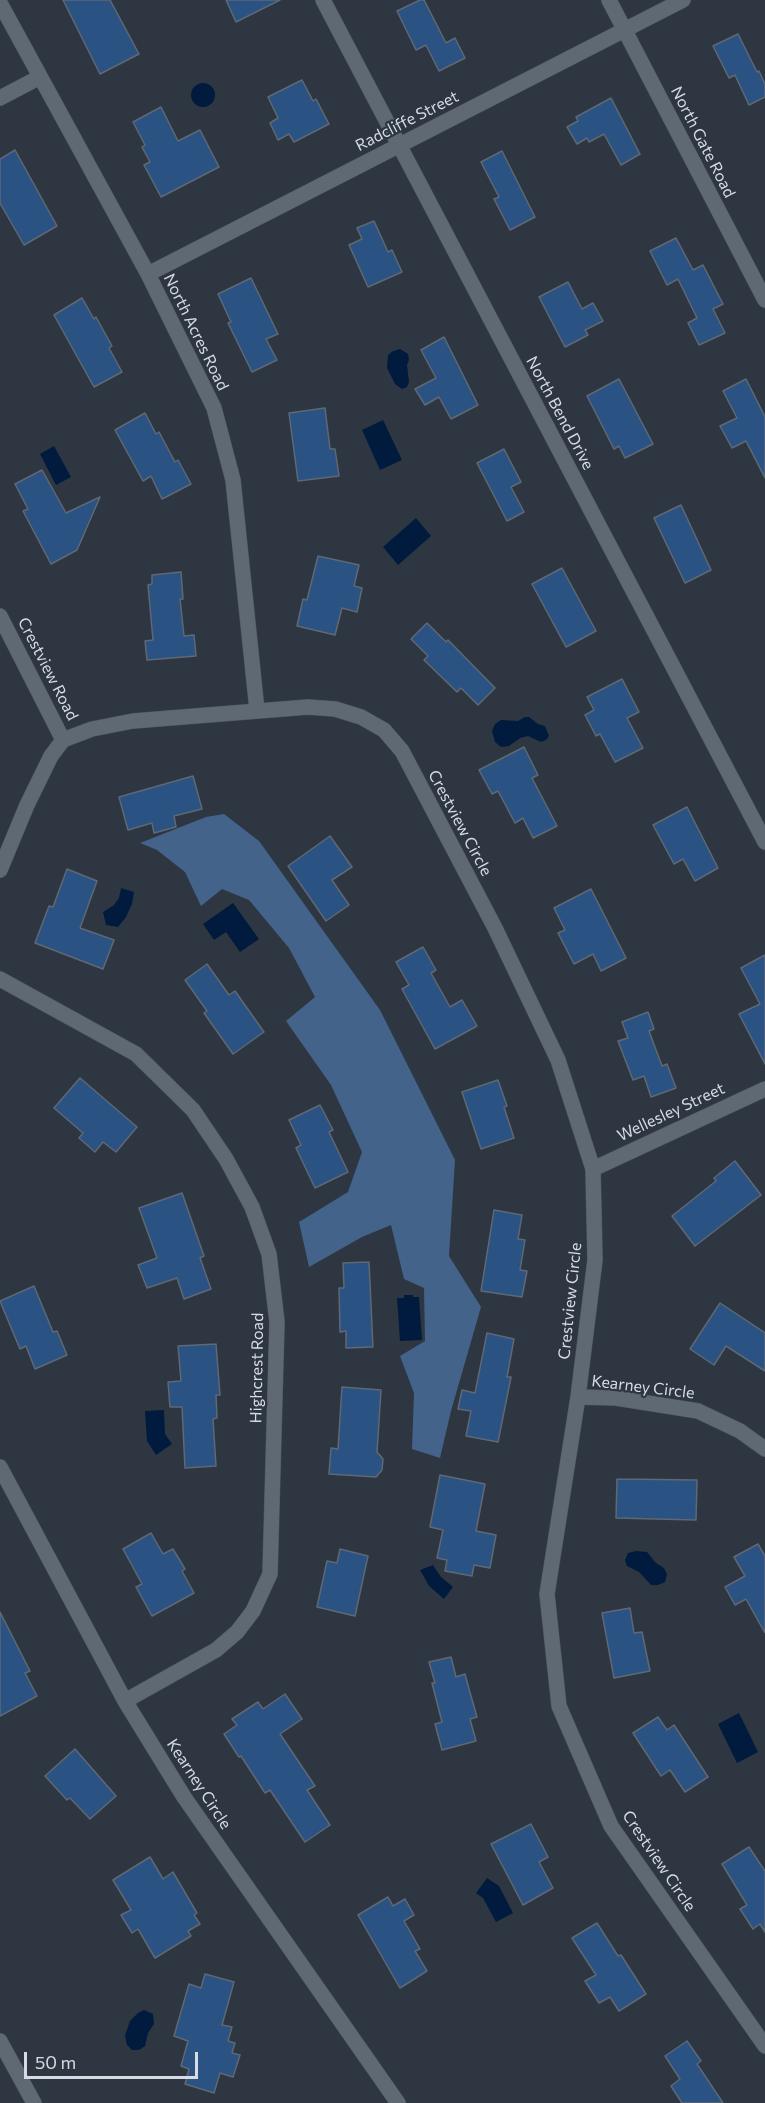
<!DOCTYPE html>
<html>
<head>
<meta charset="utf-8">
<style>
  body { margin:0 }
  #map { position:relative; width:765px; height:2103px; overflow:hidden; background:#2e3741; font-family:Commissioner,sans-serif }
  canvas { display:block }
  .scale { position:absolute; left:24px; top:2052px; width:174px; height:27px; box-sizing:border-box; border:3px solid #d7dce3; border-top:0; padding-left:8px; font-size:18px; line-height:21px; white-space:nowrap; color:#d7dce3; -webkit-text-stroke:4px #2e3741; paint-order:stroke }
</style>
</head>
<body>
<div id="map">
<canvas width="765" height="2103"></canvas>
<div class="scale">50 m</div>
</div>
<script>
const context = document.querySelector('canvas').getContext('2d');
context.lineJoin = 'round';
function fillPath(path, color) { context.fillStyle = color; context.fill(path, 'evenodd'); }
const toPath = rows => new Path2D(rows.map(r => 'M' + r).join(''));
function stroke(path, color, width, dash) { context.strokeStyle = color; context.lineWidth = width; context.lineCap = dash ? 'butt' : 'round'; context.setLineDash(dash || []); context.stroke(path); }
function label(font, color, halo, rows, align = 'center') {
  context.font = font + ' Commissioner,sans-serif'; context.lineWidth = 4.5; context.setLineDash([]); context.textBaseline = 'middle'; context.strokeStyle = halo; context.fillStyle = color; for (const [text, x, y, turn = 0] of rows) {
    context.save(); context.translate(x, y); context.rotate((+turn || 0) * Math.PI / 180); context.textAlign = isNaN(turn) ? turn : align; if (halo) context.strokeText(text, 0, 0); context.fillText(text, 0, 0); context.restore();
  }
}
fillPath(toPath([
  [224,814,259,841,380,1010,455,1160,449,1256,481,1307,451,1411,440,1458,412,1449,414,1393,400,1356,425,1341,424,1288,404,1279,391,1225,362,1237,309,1267,299,1222,348,1192,362,1152,331,1085,286,1021,315,997,289,948,249,900,222,889,201,906,185,872,157,850,140,843,206,817]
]), '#43638a');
fillPath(toPath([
  '191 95a12 12 0 1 1 24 0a12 12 0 1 1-24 0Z',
  [400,349,408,354,409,360,407,365,409,382,407,387,402,389,395,384,387,368,388,355,393,351],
  [383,420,402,460,380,470,362,430],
  [54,446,71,477,56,485,40,454],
  [416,518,431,536,398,565,383,547],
  [525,717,529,717,538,724,545,726,549,736,546,740,541,742,528,736,520,738,509,746,501,747,495,742,492,731,495,724,501,720,518,721],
  [121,888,134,892,132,904,126,917,118,927,106,925,103,912,114,905,119,898],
  [233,903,259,939,240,952,226,932,214,940,203,924],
  [404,1295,413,1295,413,1297,419,1297,422,1340,400,1341,397,1298,404,1298],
  [164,1410,165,1434,172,1444,156,1455,147,1441,145,1411],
  [636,1551,647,1552,656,1563,664,1568,667,1574,665,1582,658,1585,651,1585,639,1572,627,1566,625,1560,628,1553],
  [433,1565,441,1577,453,1587,444,1599,429,1586,420,1570],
  [739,1713,758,1752,737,1763,718,1724],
  [487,1878,499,1886,513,1913,496,1922,483,1898,476,1893],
  [144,2010,153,2014,154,2024,148,2033,145,2046,139,2050,132,2050,127,2045,125,2035,130,2021,138,2013]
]), '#001b3d');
const building = toPath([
  [63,0,110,0,139,54,100,74,63,0],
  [226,0,280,0,236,22,226,0],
  [420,0,424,0,446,43,455,38,465,58,439,71,426,45,416,50,397,11,420,0],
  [738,34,757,72,759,71,765,84,765,97,749,105,735,75,729,78,713,46,738,34],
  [302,80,313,101,316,99,329,124,294,142,289,134,278,140,270,123,278,118,268,97,302,80],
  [611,98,640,154,621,165,604,134,589,142,587,138,577,144,567,127,578,121,576,117,611,98],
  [161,107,178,141,200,130,219,167,161,197,144,165,150,162,142,147,145,145,133,122,161,107],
  [15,150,57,226,24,245,0,203,0,159,15,150],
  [502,151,535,217,510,230,494,199,499,197,481,162,502,151],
  [374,221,388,252,392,250,402,272,368,287,349,245,362,239,357,228,374,221],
  [676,238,693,270,703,265,723,304,713,309,725,333,699,345,688,323,697,318,678,279,667,285,650,251,676,238],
  [251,278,278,334,266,339,277,360,252,372,228,323,231,322,218,294,251,278],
  [568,282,582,309,593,303,603,321,585,330,588,335,565,347,539,297,568,282],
  [82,298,94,319,96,317,112,346,109,348,122,372,94,387,54,315,82,298],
  [444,337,478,405,451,419,439,397,425,405,415,389,436,378,421,350,444,337],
  [619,379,653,444,625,458,619,446,614,449,587,396,619,379],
  [746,379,765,417,765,478,746,441,732,448,720,426,737,418,723,391,746,379],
  [325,408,330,449,335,449,339,476,298,481,289,413,325,408],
  [145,413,156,434,159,432,175,462,178,460,191,484,162,499,151,476,143,481,115,430,145,413],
  [504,449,521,482,511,487,524,512,507,521,477,463,504,449],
  [42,470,66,513,100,497,77,550,51,564,23,511,28,509,15,484,42,470],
  [681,505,711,570,685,583,654,518,681,505],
  [318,556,359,565,354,586,362,588,357,612,342,608,335,635,297,626,303,599,307,600,318,556],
  [562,568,596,631,566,647,532,584,562,568],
  [181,572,183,599,180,599,184,636,194,635,196,656,147,660,145,641,153,640,148,585,152,584,152,575,181,572],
  [427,623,446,642,448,640,495,688,478,705,461,688,457,692,424,660,428,656,411,639,427,623],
  [622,679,639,712,627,718,643,748,615,762,600,734,596,736,585,715,594,710,587,697,622,679],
  [524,747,538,775,532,778,557,826,533,838,523,818,515,823,498,791,492,794,479,770,524,747],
  [193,776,202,809,174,816,176,827,154,833,152,823,128,830,119,797,193,776],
  [687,807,718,868,695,881,683,859,674,864,653,825,687,807],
  [330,836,352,867,332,880,349,905,326,921,288,866,330,836],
  [67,869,97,881,80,928,114,940,103,969,35,943,49,906,53,907,67,869],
  [591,889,626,958,601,971,593,954,574,964,558,933,565,930,554,908,591,889],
  [423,947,436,970,431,973,450,1007,462,1000,477,1026,435,1049,402,989,409,985,396,962,423,947],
  [765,955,765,1064,739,1014,760,1004,741,968,765,955],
  [207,964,229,995,235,991,264,1032,233,1054,204,1013,207,1011,185,980,207,964],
  [648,1012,654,1029,649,1031,662,1066,667,1064,676,1088,651,1097,644,1076,633,1080,618,1041,628,1038,622,1022,648,1012],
  [80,1078,137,1127,116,1152,103,1142,95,1152,79,1138,83,1133,54,1108,80,1078],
  [498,1080,507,1106,504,1107,514,1138,481,1149,462,1092,498,1080],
  [320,1105,333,1130,329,1132,348,1172,315,1188,296,1148,301,1145,289,1120,320,1105],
  [735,1161,761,1195,695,1246,672,1216,716,1181,714,1178,735,1161],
  [182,1193,204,1256,200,1258,211,1289,184,1299,177,1278,147,1288,138,1265,157,1258,139,1208,182,1193],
  [494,1210,522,1215,518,1239,525,1240,520,1270,527,1271,522,1297,481,1291,494,1210],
  [369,1262,373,1347,346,1348,346,1331,340,1332,339,1288,344,1288,343,1263,369,1262],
  [34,1286,53,1332,57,1331,67,1355,35,1369,26,1346,20,1349,0,1301,34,1286],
  [720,1303,765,1333,765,1371,726,1346,714,1365,690,1349,720,1303],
  [487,1333,514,1339,507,1377,511,1377,498,1442,466,1436,471,1411,458,1409,462,1390,475,1393,487,1333],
  [216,1344,220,1395,216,1395,217,1418,213,1419,216,1466,185,1468,182,1407,170,1407,168,1382,181,1381,178,1346,216,1344],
  [342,1387,381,1390,377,1452,383,1459,382,1470,376,1477,329,1474,331,1448,338,1449,342,1387],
  [440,1475,485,1484,476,1531,496,1535,490,1568,474,1565,472,1576,445,1571,447,1560,437,1558,443,1530,430,1527,440,1475],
  [617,1479,697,1480,696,1520,616,1518,617,1479],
  [151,1533,163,1554,173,1549,185,1569,182,1571,194,1593,152,1616,136,1587,142,1584,123,1549,151,1533],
  [758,1544,765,1556,765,1633,746,1599,735,1605,725,1587,745,1576,734,1557,758,1544],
  [340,1549,368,1556,355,1616,317,1607,327,1561,337,1563,340,1549],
  [630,1608,634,1633,642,1632,650,1671,614,1678,602,1613,630,1608],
  [0,1612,30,1671,25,1673,37,1696,0,1716,0,1612],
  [451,1657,456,1677,465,1674,469,1689,477,1717,470,1719,476,1741,442,1750,435,1724,442,1722,432,1683,435,1683,429,1662,451,1657],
  [285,1694,302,1719,280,1734,315,1786,307,1790,330,1825,305,1842,270,1790,265,1793,241,1756,239,1757,224,1734,237,1725,232,1719,258,1702,263,1709,285,1694],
  [658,1717,667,1730,674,1725,708,1777,685,1792,670,1770,661,1776,633,1733,658,1717],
  [75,1749,116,1796,90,1819,70,1798,67,1800,45,1776,75,1749],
  [531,1824,548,1857,539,1862,553,1888,523,1905,491,1844,531,1824],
  [749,1847,765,1871,765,1932,760,1924,753,1929,740,1909,747,1905,722,1864,749,1847],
  [150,1857,163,1879,173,1872,197,1913,194,1915,200,1924,188,1931,191,1936,155,1958,138,1929,132,1933,121,1915,131,1910,113,1880,150,1857],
  [388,1897,393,1906,405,1899,414,1915,404,1921,420,1949,415,1951,427,1971,400,1988,358,1915,388,1897],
  [597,1923,618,1956,621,1955,646,1994,619,2011,610,1997,599,2003,585,1981,596,1975,572,1938,597,1923],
  [205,1974,234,1982,222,2025,232,2027,228,2041,235,2043,232,2053,240,2055,233,2077,220,2073,214,2093,185,2084,189,2069,181,2066,188,2041,174,2036,189,1984,201,1988,205,1974],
  [687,2041,701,2061,697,2064,723,2103,682,2103,671,2086,680,2079,665,2056,687,2041]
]);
fillPath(building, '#2a5282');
stroke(building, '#5f6874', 1.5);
const street = toPath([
  [323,0,765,842],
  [609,0,765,300],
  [0,3,148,274,214,408,233,480,257,710],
  [0,98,40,77],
  [148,274,683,0],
  [0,616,63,740],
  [63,740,92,729,133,721,308,707,335,709,361,717,384,730,402,751,495,928,558,1060,593,1169,595,1260,578,1397,547,1594,559,1706,611,1826,765,2046],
  [0,870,27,805,51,756,63,740],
  [0,979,136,1054,193,1110,226,1159,252,1207,269,1254,277,1322,270,1574,253,1611,237,1632,216,1650,125,1701],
  [593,1169,765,1089],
  [578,1397,616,1398,698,1411,740,1431,765,1449],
  [0,1467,125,1701,184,1797,398,2103],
  [0,2041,34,2103]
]);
stroke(street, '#4c535c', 16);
stroke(street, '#5f6974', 15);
label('16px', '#d7dce3', '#2e3741', [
  ["Radcliffe Street",407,121,-27],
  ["North Gate Road",703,142,63],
  ["North Acres Road",196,332,64],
  ["North Bend Drive",560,413,62],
  ["Crestview Road",48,669,63],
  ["Crestview Circle",460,823,62],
  ["Wellesley Street",671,1112,-25],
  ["Crestview Circle",570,1301,-84],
  ["Highcrest Road",257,1368,-89],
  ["Kearney Circle",643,1387,7],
  ["Kearney Circle",199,1784,57],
  ["Crestview Circle",659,1861,56]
]);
</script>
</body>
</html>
